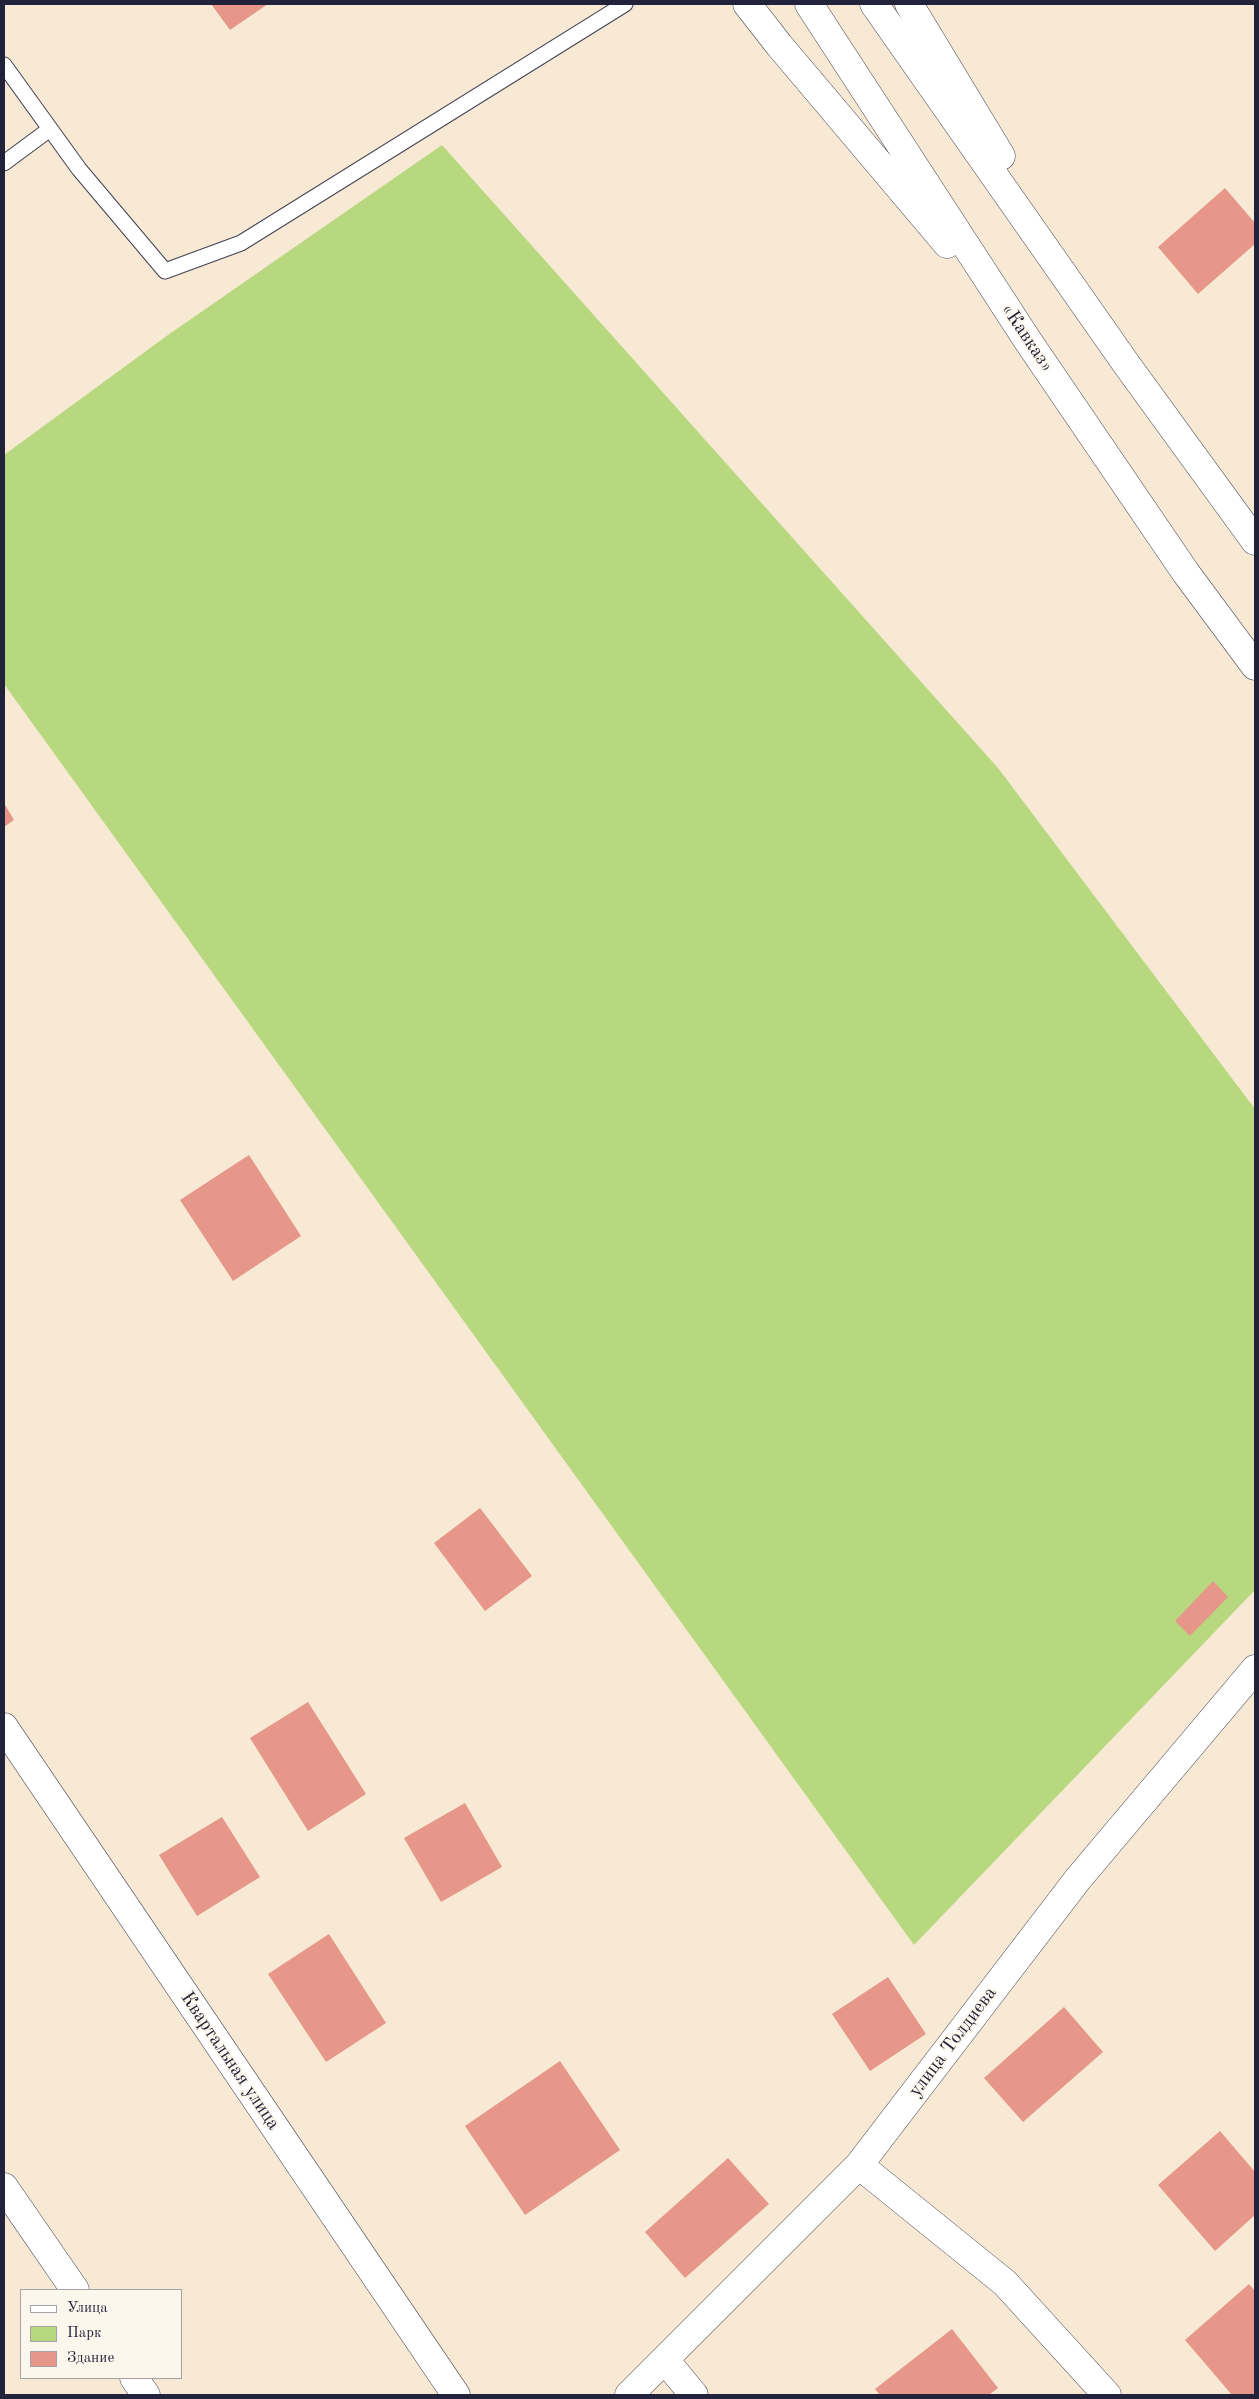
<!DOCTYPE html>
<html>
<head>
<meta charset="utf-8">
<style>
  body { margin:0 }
  #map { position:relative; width:1259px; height:2399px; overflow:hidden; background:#f7e9d3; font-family:"Old Standard TT",serif }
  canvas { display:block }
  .frame { position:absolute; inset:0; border:5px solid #22223b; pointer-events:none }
  .legend { position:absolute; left:20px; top:2289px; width:162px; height:90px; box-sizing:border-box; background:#fbf7ec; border:1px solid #a4a2a5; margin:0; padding:6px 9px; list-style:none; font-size:15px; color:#22223b }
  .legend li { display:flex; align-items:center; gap:10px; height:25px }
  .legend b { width:25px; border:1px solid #a4a2a5 }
</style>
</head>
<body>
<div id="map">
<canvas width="1259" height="2399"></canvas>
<div class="frame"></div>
<ul class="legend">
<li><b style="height:6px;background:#fff"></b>Улица</li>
<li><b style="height:14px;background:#b7d87f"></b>Парк</li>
<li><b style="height:14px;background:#e69789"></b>Здание</li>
</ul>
</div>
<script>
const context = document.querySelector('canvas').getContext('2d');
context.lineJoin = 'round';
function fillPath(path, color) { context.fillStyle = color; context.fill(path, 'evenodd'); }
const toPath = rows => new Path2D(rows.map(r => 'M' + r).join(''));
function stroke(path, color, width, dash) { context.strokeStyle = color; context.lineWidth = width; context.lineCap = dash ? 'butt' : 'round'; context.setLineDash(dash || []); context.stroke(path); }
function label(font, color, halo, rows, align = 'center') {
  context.font = font + ' "Old Standard TT",serif'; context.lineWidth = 4; context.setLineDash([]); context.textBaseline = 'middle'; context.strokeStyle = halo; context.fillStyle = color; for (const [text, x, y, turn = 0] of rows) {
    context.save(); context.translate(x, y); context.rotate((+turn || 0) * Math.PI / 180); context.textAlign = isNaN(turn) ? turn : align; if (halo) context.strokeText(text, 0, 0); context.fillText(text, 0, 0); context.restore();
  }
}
fillPath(toPath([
  [442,145,998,768,1255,1109,1255,1590,914,1945,4,684,4,455,168,335]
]), '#b7d87f');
fillPath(toPath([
  [211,4,268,4,230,30],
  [1225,188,1255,223,1255,244,1198,294,1158,247],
  [4,803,14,820,4,827],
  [249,1155,301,1236,233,1281,180,1200],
  [480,1508,532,1576,485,1611,434,1543],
  [1213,1581,1228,1597,1190,1636,1175,1621],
  [308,1702,366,1794,308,1831,250,1738],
  [465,1803,502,1867,441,1902,404,1838],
  [222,1817,260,1877,197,1916,159,1855],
  [329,1934,386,2023,326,2062,268,1974],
  [888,1977,926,2034,870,2071,832,2014],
  [1064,2007,1103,2052,1023,2122,984,2078],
  [560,2061,620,2150,525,2215,465,2126],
  [1220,2131,1255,2172,1255,2215,1215,2251,1158,2185],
  [728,2158,769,2204,685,2278,645,2232],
  [1249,2284,1255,2291,1255,2395,1232,2395,1185,2340],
  [952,2329,998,2388,989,2395,880,2395,875,2389]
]), '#e69789');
const lane = toPath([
  [4,65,79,169,165,271,241,243,625,4],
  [4,163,50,129]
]);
const street = toPath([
  [4,1727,456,2395],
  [859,2165,1005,2283,1107,2395],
  [4,2187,75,2290],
  [665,2360,694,2395],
  [134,2378,146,2395],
  [629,2395,859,2165,1078,1879,1255,1669]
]);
const highway = toPath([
  [747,4,779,45,947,244],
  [809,4,1028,341,1186,573,1255,666],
  [874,4,1127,365,1255,541],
  [909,4,1001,156]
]);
stroke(lane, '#424052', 17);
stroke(street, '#424052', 29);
stroke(highway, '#424052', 29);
stroke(lane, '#fff', 15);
stroke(street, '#fff', 28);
stroke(highway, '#fff', 28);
label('19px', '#22223b', '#fbf7ec', [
  ["«Кавказ»",1027,338,56],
  ["улица Толдиева",953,2042,-53],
  ["Квартальная улица",230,2061,56]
]);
</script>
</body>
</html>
